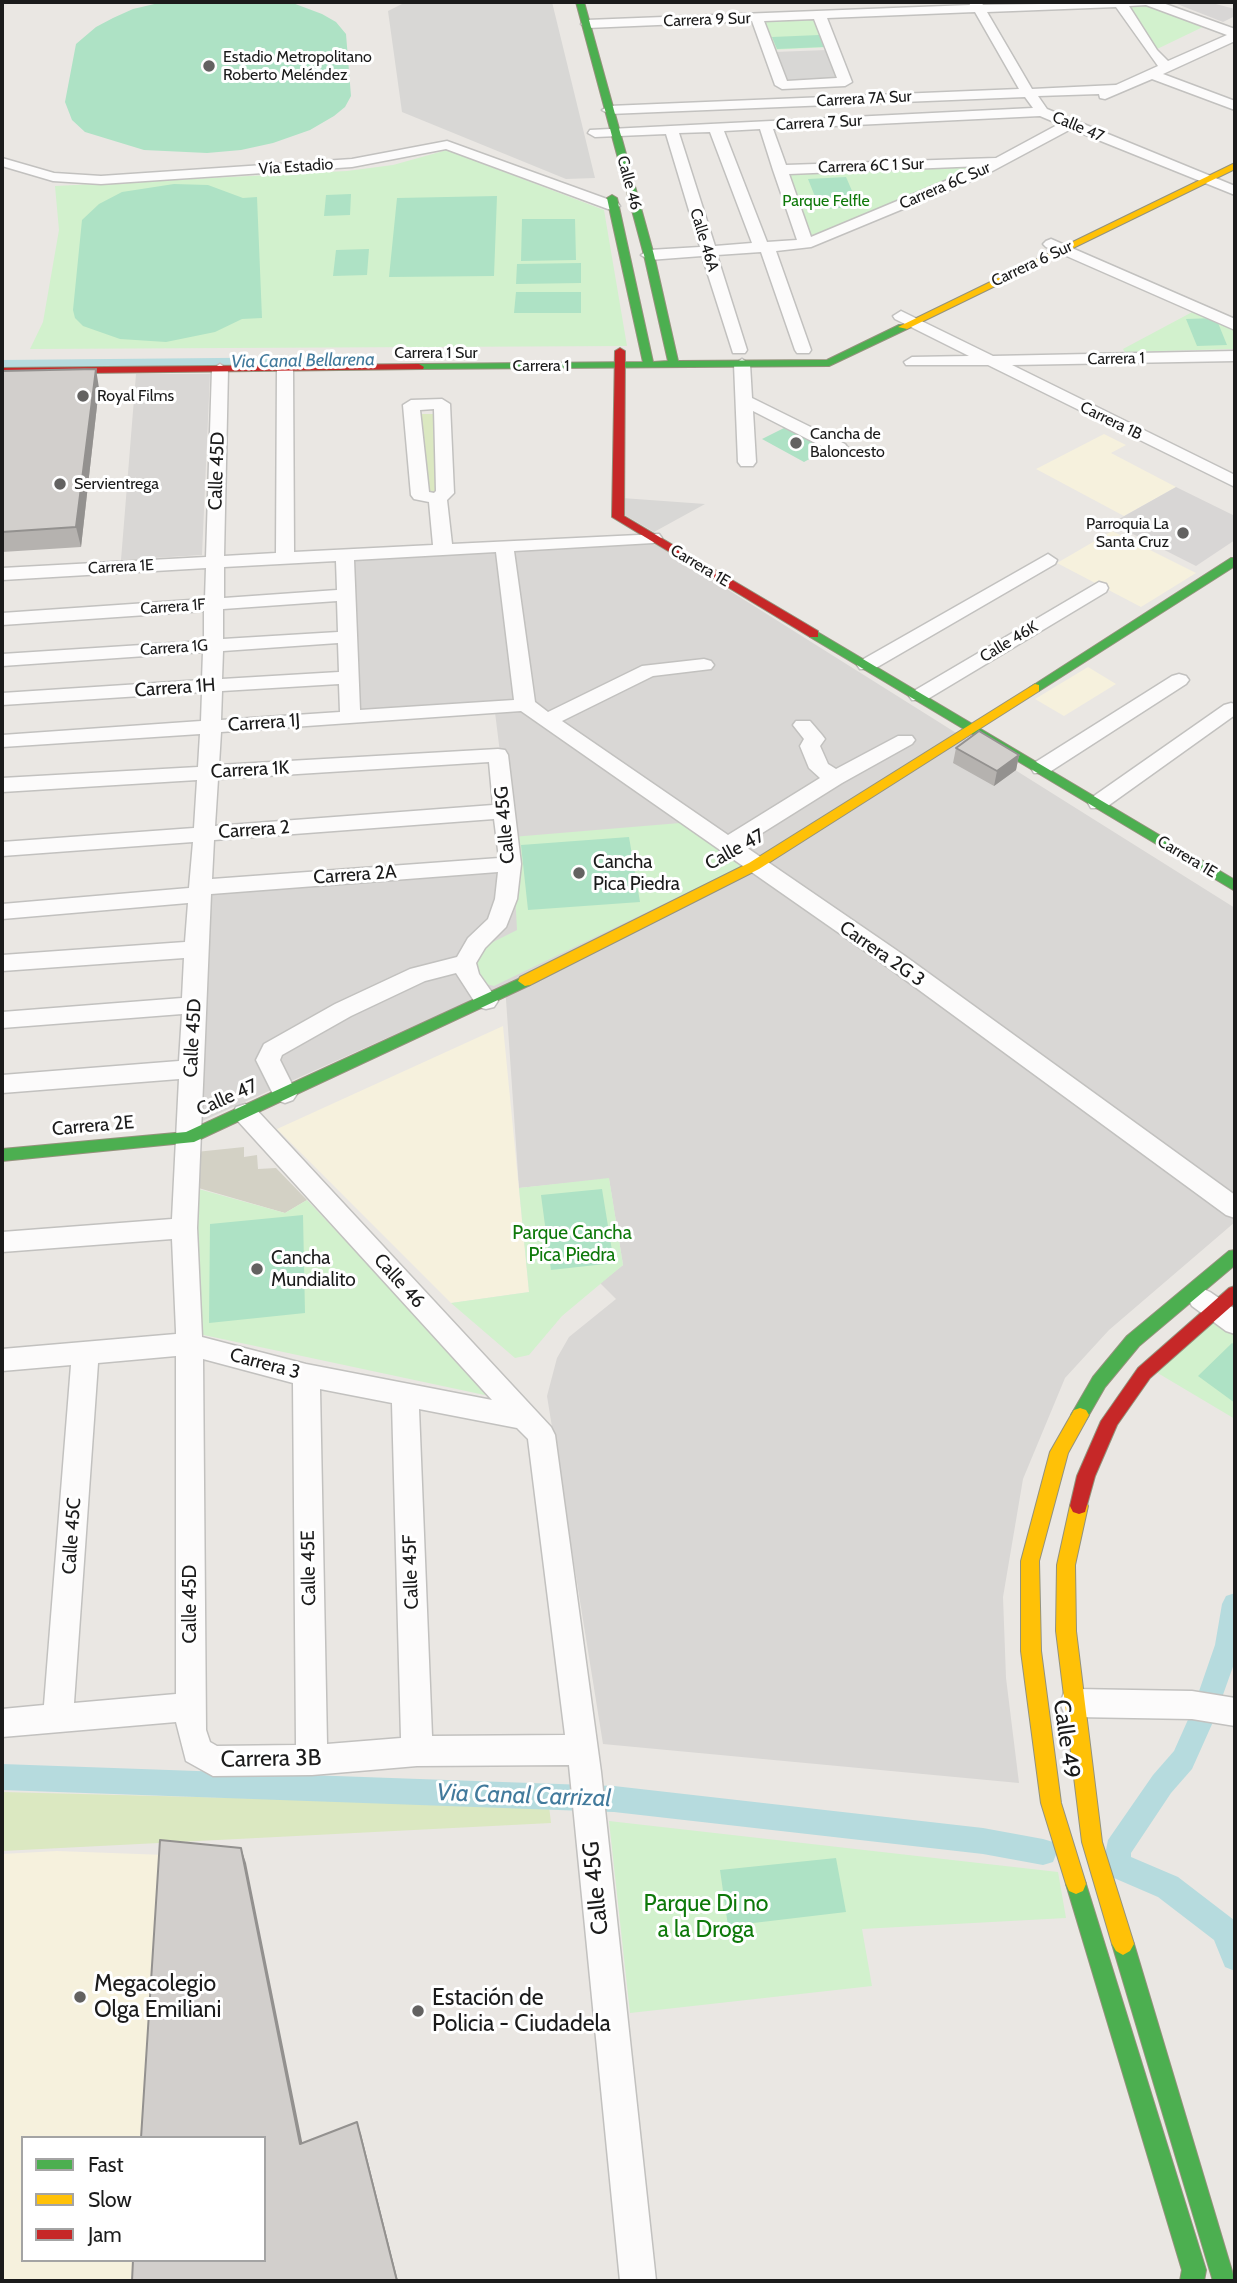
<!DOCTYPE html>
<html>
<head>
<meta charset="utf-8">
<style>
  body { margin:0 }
  #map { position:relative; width:1237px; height:2283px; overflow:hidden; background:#eae7e3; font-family:Cabin,sans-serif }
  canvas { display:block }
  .frame { position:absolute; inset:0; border:4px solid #1b1b1b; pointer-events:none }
  .legend { position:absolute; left:21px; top:2136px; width:245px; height:126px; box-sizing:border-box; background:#fff; border:2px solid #a4a4a4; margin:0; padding:9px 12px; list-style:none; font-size:21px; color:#1b1b1b }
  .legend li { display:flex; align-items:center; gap:14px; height:35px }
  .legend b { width:35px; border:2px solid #a4a4a4 }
</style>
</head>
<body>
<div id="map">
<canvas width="1237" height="2283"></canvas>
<div class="frame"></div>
<ul class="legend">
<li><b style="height:9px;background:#4caf50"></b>Fast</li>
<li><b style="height:9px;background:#ffc107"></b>Slow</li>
<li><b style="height:9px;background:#c62828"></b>Jam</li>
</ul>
</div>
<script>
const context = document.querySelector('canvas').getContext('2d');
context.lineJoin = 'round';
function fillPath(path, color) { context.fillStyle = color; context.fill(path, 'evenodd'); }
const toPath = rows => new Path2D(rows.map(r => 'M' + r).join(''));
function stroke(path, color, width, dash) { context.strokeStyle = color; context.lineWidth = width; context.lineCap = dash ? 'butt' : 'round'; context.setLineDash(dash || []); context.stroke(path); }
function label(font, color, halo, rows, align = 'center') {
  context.font = font + ' Cabin,sans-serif'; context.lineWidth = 6; context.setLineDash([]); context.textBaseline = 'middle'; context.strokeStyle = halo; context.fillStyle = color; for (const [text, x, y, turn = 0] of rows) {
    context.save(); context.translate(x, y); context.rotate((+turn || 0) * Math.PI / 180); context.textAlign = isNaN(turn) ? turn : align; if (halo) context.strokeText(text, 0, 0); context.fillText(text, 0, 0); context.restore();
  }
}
fillPath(toPath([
  [136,374,210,374,202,555,121,560],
  [652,542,1235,908,1235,1222,1109,1330,1065,1378,1023,1479,1003,1597,1006,1678,1019,1783,603,1744,547,1396,557,1358,569,1337,616,1299,600,1283,623,1265,609,1179,519,1188,505,985,200,1122,209,891,514,867,494,704,353,715,350,560]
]), '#d9d7d5');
fillPath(toPath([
  [1104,434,1126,445,1111,453,1176,487,1124,516,1036,469],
  [1112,531,1196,573,1141,607,1057,563],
  [1088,667,1116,684,1064,716,1035,699],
  [503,1026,529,1292,451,1303,277,1129],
  [57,1851,166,1855,149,2138,23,2138,23,2260,142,2260,141,2281,2,2281,2,1854]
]), '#f6f1dd');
fillPath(toPath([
  [1172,2,1208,2,1235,9,1235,16,1223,22],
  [1176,487,1235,516,1235,540,1196,566,1117,526,1123,522,1119,519]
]), '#d8d6d5');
fillPath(toPath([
  [244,1147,244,1157,257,1155,258,1169,276,1168,307,1200,285,1213,195,1187,196,1152]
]), '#d3d1c5');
fillPath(toPath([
  [419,414,436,414,439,493,425,494],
  [2,1792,549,1806,551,1823,2,1851]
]), '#dbe8c1');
fillPath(toPath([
  [1118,2,1148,2,1209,24,1153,51],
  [817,17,829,47,771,50,760,19],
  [447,150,604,210,627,346,30,349,43,322,59,230,55,186,347,171,393,165],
  [969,163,978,171,807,243,782,171],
  [1196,310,1235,327,1235,349,1125,352,1123,349],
  [680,823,742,866,494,986,482,983,471,964,479,949,517,930,512,837],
  [609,1178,623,1265,562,1316,529,1355,515,1358,451,1303,529,1292,519,1188],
  [195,1188,285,1213,307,1200,494,1397,199,1334],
  [1218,1315,1235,1328,1235,1419,1156,1372],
  [609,1821,1058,1872,1066,1918,862,1929,872,1986,630,2013]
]), '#d2f1cd');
fillPath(toPath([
  [163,2,290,2,322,14,336,22,346,34,351,96,345,107,334,116,310,130,273,143,241,150,207,153,144,150,85,132,72,120,65,102,76,44,96,27,113,18,133,9],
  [819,35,824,47,777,49,772,37],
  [846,177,859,207,820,209,808,179],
  [174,184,208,185,243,198,257,197,262,318,242,319,215,332,166,342,120,339,83,326,75,318,73,310,82,220,99,204,122,192],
  [351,194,350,215,324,216,326,195],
  [497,196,494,276,389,277,397,198],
  [522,219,575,219,576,260,521,261],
  [369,249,367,275,333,276,336,250],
  [581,263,581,283,516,284,517,264],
  [516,292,581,292,581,313,514,313],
  [1216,318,1227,345,1197,346,1186,319],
  [788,426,831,447,804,462,762,439],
  [629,837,640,902,528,910,521,845],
  [602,1189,614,1263,551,1270,541,1195],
  [303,1215,305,1313,209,1323,210,1224],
  [1232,1343,1235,1345,1235,1403,1198,1376],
  [836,1858,846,1912,728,1926,720,1870]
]), '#aee2c5');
fillPath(toPath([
  [406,2,552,2,595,178,566,179,402,112,388,11],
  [827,50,840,80,786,83,774,52],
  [622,498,705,504,654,532,623,514]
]), '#d8d7d5');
fillPath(toPath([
  [326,357,331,358,331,364,2,368,2,360,326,357],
  [1235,1593,1235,1661,1219,1706,1215,1707,1217,1713,1192,1769,1171,1793,1131,1853,1131,1857,1178,1877,1234,1920,1235,1971,1225,1967,1214,1940,1158,1897,1107,1875,1103,1865,1108,1840,1153,1775,1174,1751,1195,1704,1199,1703,1197,1697,1215,1645,1222,1604,1226,1596,1235,1593],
  [2,1764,614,1786,983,1828,1043,1839,1053,1842,1057,1852,1053,1862,1043,1865,983,1854,614,1812,2,1790,2,1764]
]), '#b6dbde');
const street = toPath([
  [969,2,981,2,983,5,1160,2,1235,29,1235,41,1163,74,1235,101,1235,110,1152,79,1105,99,1100,98,1099,94,1038,96,1047,109,1235,186,1235,195,1071,129,985,175,811,247,776,251,811,350,809,353,797,353,795,350,761,252,717,255,747,350,745,353,733,353,702,256,649,260,641,255,649,250,700,247,666,134,595,137,588,133,590,130,1033,108,1025,97,609,114,602,110,609,106,1019,89,975,12,827,18,852,82,845,86,782,89,775,85,752,21,587,28,581,24,587,20,970,5,969,2],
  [1146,5,1227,35,1168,61,1157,50,1129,6,1146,5],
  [1116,7,1158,66,1116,85,1032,89,987,12,1116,7],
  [814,19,837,78,787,81,764,21,814,19],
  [1040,116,1059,124,996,158,786,165,773,129,1040,116],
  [760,129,773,170,797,240,767,242,724,131,760,129],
  [710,132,752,243,715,246,679,133,710,132],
  [981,166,811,237,789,174,981,166],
  [447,141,618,203,620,206,613,210,608,209,446,149,352,167,101,184,53,181,2,166,2,158,54,173,101,176,352,159,447,141],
  [1051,239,1235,319,1235,330,1046,247,1043,244,1046,241,1051,239],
  [901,311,993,356,1235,351,1235,361,1012,365,1235,475,1235,487,988,365,906,365,904,362,912,357,969,356,895,319,893,316,901,311],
  [742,359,750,364,752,398,845,444,848,448,845,452,833,452,753,411,756,462,753,466,741,466,738,462,734,364,742,359],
  [220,364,228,369,224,556,276,553,277,369,285,364,293,369,294,552,433,545,429,502,414,499,411,495,403,405,411,400,442,399,450,404,454,493,447,500,452,544,659,534,662,538,653,543,514,551,535,702,548,712,642,666,704,659,711,661,714,665,711,669,653,676,562,721,728,835,820,778,809,768,800,746,804,739,793,725,796,721,810,721,822,735,825,739,820,746,828,764,836,769,898,736,912,736,915,740,912,744,842,783,743,845,905,956,1235,1195,1235,1218,1226,1215,889,968,521,711,221,732,219,765,498,749,505,750,508,755,521,864,517,899,506,927,485,948,476,963,479,974,498,1001,494,1007,486,1009,478,1007,456,973,425,981,351,1016,282,1055,280,1060,297,1094,293,1100,285,1103,277,1100,273,1094,256,1060,264,1044,335,1004,410,969,457,957,468,938,488,919,495,899,498,872,211,894,197,1228,202,1337,306,1364,492,1400,236,1119,233,1113,236,1107,245,1104,254,1107,551,1427,555,1435,601,1772,656,2281,620,2281,569,1765,417,1766,312,1775,213,1776,186,1761,176,1722,2,1737,2,1709,44,1705,71,1365,2,1371,2,1349,176,1334,176,1331,172,1239,2,1252,2,1232,172,1219,179,1079,2,1093,2,1075,179,1061,182,1014,2,1028,2,1012,182,998,184,958,2,971,2,955,185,942,188,903,2,919,2,904,189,888,193,842,2,856,2,842,194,828,197,780,2,792,2,778,198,767,200,734,2,747,2,735,201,721,202,692,2,705,2,693,202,680,203,652,2,666,2,654,204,641,204,611,2,625,2,613,205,599,206,568,2,580,2,568,206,557,212,369,220,364],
  [434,409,436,491,434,493,429,492,420,410,434,409],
  [496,552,514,700,360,710,354,560,496,552],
  [336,561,337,590,224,598,224,567,336,561],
  [337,601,338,632,223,639,223,609,337,601],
  [338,643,339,672,222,679,223,651,338,643],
  [339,684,340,712,221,720,222,691,339,684],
  [489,762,493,805,215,826,218,779,489,762],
  [494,819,499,858,212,879,214,840,494,819],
  [176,1356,176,1694,74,1703,98,1363,176,1356],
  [203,1359,293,1383,296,1745,217,1746,210,1742,206,1730,203,1359],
  [320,1389,392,1403,401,1738,327,1744,320,1389],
  [419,1409,517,1428,528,1439,565,1735,432,1736,419,1409],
  [1048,554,1057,560,1055,564,874,669,860,669,857,665,860,661,1048,554],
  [1099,582,1106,584,1108,588,1106,592,926,700,912,700,909,696,912,692,1099,582],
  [1179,674,1186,676,1189,680,1186,684,1048,773,1034,773,1031,768,1034,763,1172,676,1179,674],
  [1231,703,1235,704,1235,715,1105,808,1091,808,1088,803,1091,798,1224,705,1231,703],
  [1201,1288,1210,1292,1235,1309,1235,1334,1226,1331,1192,1306,1188,1299,1192,1292,1201,1288],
  [1075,1689,1192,1691,1235,1698,1235,1726,1192,1719,1075,1717,1064,1713,1060,1703,1064,1693,1075,1689]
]);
const fast = toPath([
  [576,2,584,2,654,255,678,361,827,360,899,325,907,325,907,329,829,366,415,369,414,367,419,364,643,362,607,198,612,195,617,198,653,362,668,361,644,255,576,2],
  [1231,558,1235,558,1235,566,1039,691,1031,691,1029,688,1231,558],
  [814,630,1235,880,1235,891,810,637,810,631,814,630],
  [525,976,530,977,532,981,530,985,194,1142,2,1161,2,1149,186,1132,525,976],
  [1235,1250,1235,1265,1139,1346,1105,1387,1086,1420,1080,1422,1074,1420,1071,1415,1093,1377,1127,1336,1229,1251,1235,1250],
  [1076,1874,1083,1877,1086,1884,1206,2270,1204,2281,1180,2281,1182,2270,1066,1884,1069,1877,1076,1874],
  [1123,1933,1130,1937,1134,1944,1235,2281,1213,2281,1112,1944,1116,1937,1123,1933]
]);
const slow = toPath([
  [1235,163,1235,169,907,329,898,327,1235,163],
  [1035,684,1039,685,1039,691,759,869,530,985,525,986,518,981,520,977,749,863,1035,684],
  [1080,1408,1086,1410,1089,1415,1068,1453,1039,1561,1041,1651,1061,1803,1086,1884,1083,1891,1076,1894,1069,1891,1066,1884,1041,1803,1021,1651,1021,1561,1050,1452,1074,1410,1080,1408],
  [1079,1498,1085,1500,1088,1506,1075,1565,1076,1631,1102,1842,1134,1944,1130,1951,1123,1955,1116,1951,1112,1944,1082,1842,1056,1631,1057,1565,1070,1506,1073,1500,1079,1498]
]);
const jam = toPath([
  [620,348,625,351,624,516,818,631,818,637,810,637,612,517,615,351,620,348],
  [419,364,424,367,423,369,2,374,2,368,419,364],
  [1235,1286,1235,1303,1150,1378,1117,1425,1095,1476,1085,1512,1079,1514,1073,1512,1070,1506,1077,1476,1101,1421,1138,1368,1229,1288,1235,1286]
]);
stroke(street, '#c2c1bf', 3);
stroke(fast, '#94927c', 2);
stroke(slow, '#94927c', 2);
stroke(jam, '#94927c', 2);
fillPath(street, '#fcfbfb');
fillPath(fast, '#4caf50');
fillPath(slow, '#ffc107');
fillPath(jam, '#c62828');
fillPath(toPath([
  [2,371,99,388,81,547,2,552],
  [956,748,1019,755,1016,770,994,786,953,763]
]), '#b5b2af');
fillPath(toPath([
  [96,369,99,388,81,547,76,527],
  [1019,755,1016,770,994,786,997,771],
  [241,1848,246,1863,305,2156,300,2144],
  [357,2122,361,2134,398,2281,397,2281]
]), '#93918f');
const building = toPath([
  [96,369,76,527,2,532,2,371,96,369],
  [979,731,1019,755,997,771,956,748,979,731],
  [160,1840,241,1848,300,2144,357,2122,397,2281,132,2281,133,2260,264,2260,264,2138,141,2138,160,1840]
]);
fillPath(building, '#d2cfcc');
stroke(building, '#93918f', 2);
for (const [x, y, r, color] of [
  [209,66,7,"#636261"],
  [83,396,7,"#636261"],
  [796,443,7,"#636261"],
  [60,484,7,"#636261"],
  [1183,533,7,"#636261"],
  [579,873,7,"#636261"],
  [257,1269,7,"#636261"],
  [80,1997,7,"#636261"],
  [418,2011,7,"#636261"]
]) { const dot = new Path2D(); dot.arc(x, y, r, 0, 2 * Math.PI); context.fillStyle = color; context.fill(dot); stroke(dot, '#fff', 2.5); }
label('16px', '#1b1b1b', '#fff', [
  ["Carrera 9 Sur",707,20,-2],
  ["Carrera 7A Sur",864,99,-3],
  ["Carrera 7 Sur",819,123,-3],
  ["Calle 47",1078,127,23],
  ["Carrera 6C 1 Sur",871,166,-2],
  ["Vía Estadio",296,167,-4],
  ["Calle 46",629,183,75],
  ["Carrera 6C Sur",945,186,-23],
  ["Calle 46A",704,240,73],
  ["Carrera 6 Sur",1032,264,-25],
  ["Carrera 1 Sur",436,353],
  ["Carrera 1",1116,359,-1],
  ["Carrera 1",541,366],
  ["Carrera 1B",1111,421,26],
  ["Carrera 1E",700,566,31],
  ["Carrera 1E",121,567,-3],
  ["Carrera 1F",173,607,-4],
  ["Calle 46K",1009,642,-31],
  ["Carrera 1G",174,648,-4],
  ["Carrera 1E",1187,857,31]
]);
label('16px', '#1b1b1b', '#fff', [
  ["Estadio Metropolitano",223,57],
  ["Roberto Meléndez",223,75],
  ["Royal Films",97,396],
  ["Cancha de",810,434],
  ["Baloncesto",810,452],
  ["Servientrega",74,484],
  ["Parroquia La",1169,524,"right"],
  ["Santa Cruz",1169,542,"right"]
], 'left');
label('16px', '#0e790a', '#fff', [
  ["Parque Felfle",826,201]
]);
label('italic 18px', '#427a9c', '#fff', [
  ["Via Canal Bellarena",303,361,-1]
]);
label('19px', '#1b1b1b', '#fff', [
  ["Calle 45D",217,471,-88],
  ["Carrera 1H",175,688,-4],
  ["Carrera 1J",264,723,-4],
  ["Carrera 1K",250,770,-3],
  ["Calle 45G",505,825,-95],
  ["Carrera 2",254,830,-4],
  ["Calle 47",735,850,-29],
  ["Carrera 2A",355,875,-4],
  ["Carrera 2G 3",882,954,35],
  ["Calle 45D",193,1038,-87],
  ["Calle 47",227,1098,-24],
  ["Carrera 2E",93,1126,-5],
  ["Calle 46",399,1281,48],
  ["Carrera 3",265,1364,15],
  ["Calle 45C",72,1536,-86],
  ["Calle 45E",309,1568,-91],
  ["Calle 45F",411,1572,-92],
  ["Calle 45D",190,1604,-90]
]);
label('19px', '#1b1b1b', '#fff', [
  ["Cancha",593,862],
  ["Pica Piedra",593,884],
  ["Cancha",271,1258],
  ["Mundialito",271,1280]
], 'left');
label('19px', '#0e790a', '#fff', [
  ["Parque Cancha",572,1233],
  ["Pica Piedra",572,1255]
]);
label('23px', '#1b1b1b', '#fff', [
  ["Calle 49",1066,1739,82],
  ["Carrera 3B",271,1759,-1],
  ["Calle 45G",596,1888,-96]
]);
label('23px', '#0e790a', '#fff', [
  ["Parque Di no",706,1904],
  ["a la Droga",706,1930]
]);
label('23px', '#1b1b1b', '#fff', [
  ["Megacolegio",94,1984],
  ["Olga Emiliani",94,2010],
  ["Estación de",432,1998],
  ["Policia - Ciudadela",432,2024]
], 'left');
label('italic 24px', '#427a9c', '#fff', [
  ["Via Canal Carrizal",524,1796,2]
]);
</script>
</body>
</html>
